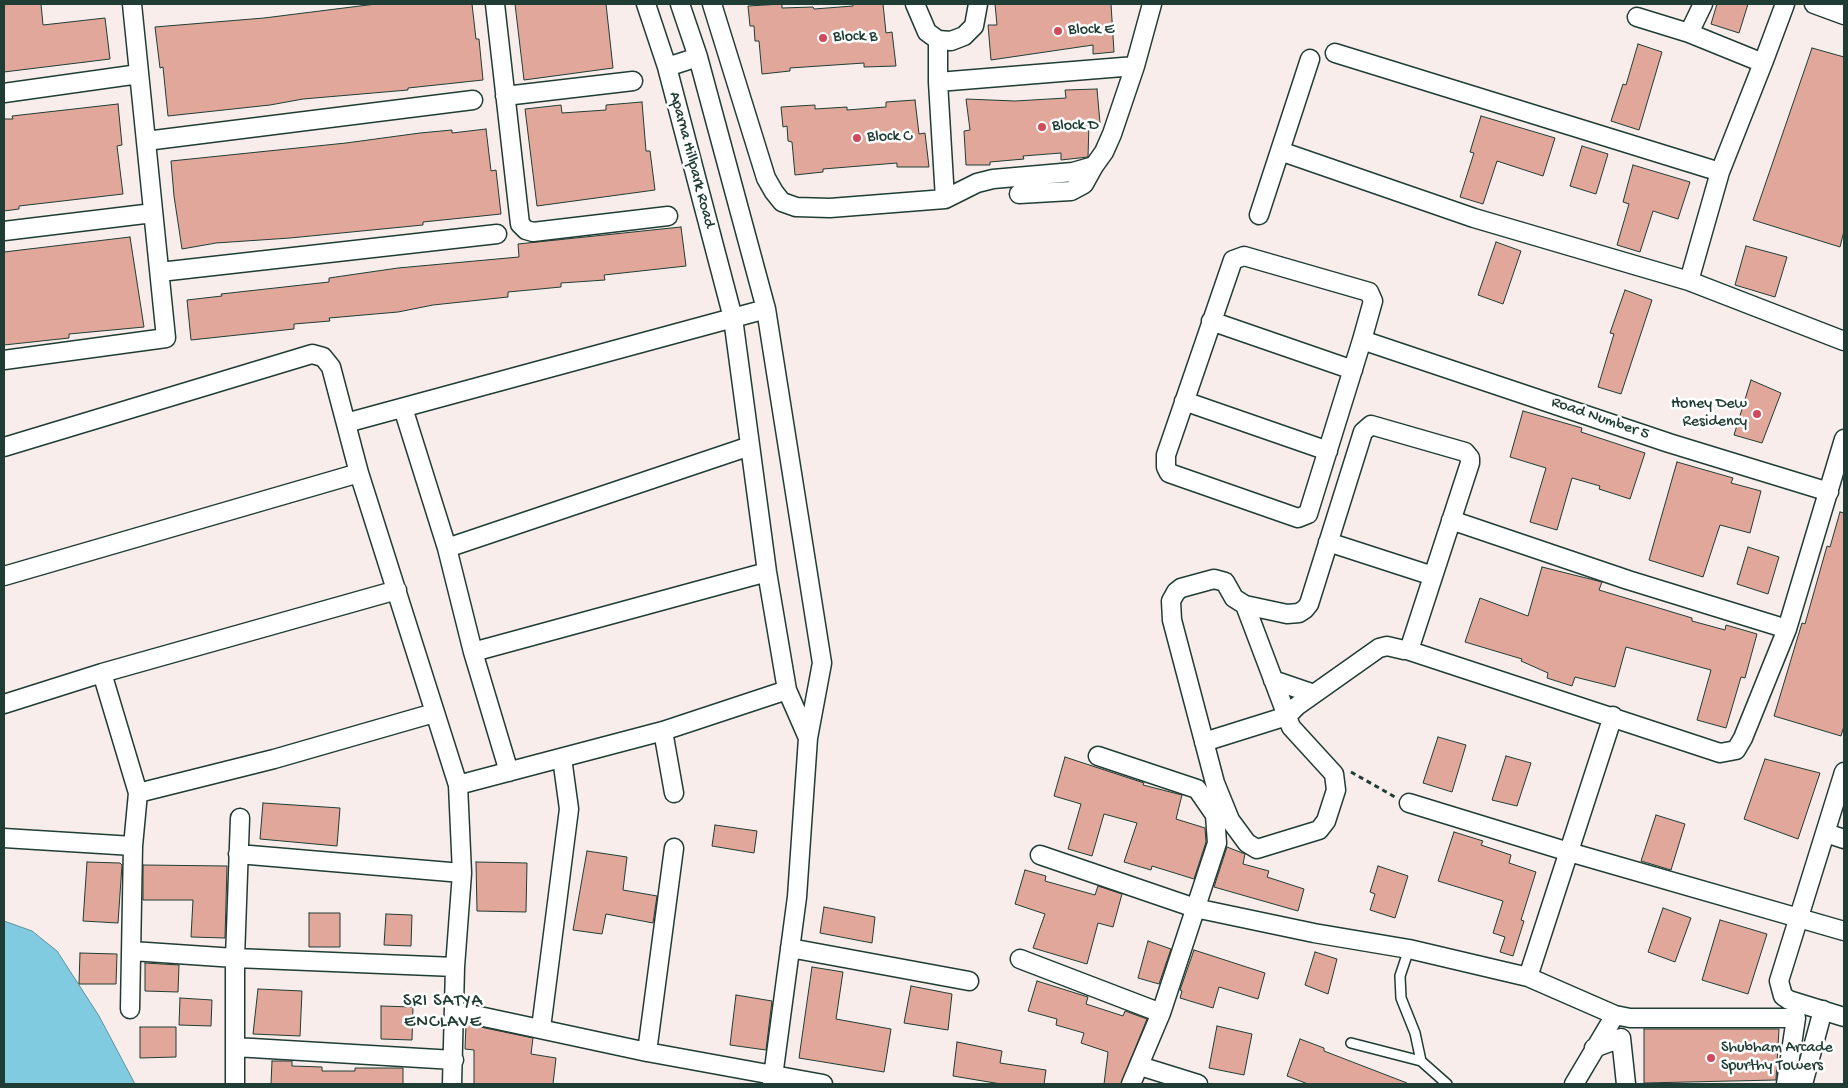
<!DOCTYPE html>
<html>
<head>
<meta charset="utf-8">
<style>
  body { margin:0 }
  #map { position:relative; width:1848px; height:1088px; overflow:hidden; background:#f9edeb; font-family:"Gochi Hand",sans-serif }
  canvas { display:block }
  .frame { position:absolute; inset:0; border:5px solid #1f3d34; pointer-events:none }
</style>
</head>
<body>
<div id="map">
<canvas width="1848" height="1088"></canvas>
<div class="frame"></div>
</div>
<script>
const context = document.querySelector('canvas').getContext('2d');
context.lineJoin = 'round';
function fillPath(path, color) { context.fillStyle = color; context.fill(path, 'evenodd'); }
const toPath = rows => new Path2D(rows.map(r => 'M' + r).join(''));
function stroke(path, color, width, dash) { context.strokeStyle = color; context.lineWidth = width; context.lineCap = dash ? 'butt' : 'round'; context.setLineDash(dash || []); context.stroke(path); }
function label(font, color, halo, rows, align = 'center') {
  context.font = font + ' "Gochi Hand",sans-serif'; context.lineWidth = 5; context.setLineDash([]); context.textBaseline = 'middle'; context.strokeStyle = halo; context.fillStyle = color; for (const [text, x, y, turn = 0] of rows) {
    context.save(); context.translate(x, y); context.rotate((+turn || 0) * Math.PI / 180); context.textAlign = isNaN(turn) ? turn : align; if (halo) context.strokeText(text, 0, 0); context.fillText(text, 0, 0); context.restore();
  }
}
const water = toPath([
  [4,921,32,931,57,951,99,1016,135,1084,4,1084,4,921]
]);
fillPath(water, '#81cbe1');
stroke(water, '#5a929c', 1);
const building = toPath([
  [4,4,41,4,43,25,105,18,110,59,4,72,4,4],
  [376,4,472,4,476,39,479,39,483,80,408,88,408,90,303,99,270,105,168,116,163,67,160,68,155,27,264,18,376,4],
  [515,4,606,4,613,68,524,80,515,4],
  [782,4,782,8,813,7,814,9,853,6,853,4,883,4,886,33,892,32,896,66,864,67,864,63,790,68,790,71,762,74,759,41,755,41,754,26,750,26,748,6,782,4],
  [995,4,1111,4,1114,52,1093,54,1093,45,991,60,988,25,997,25,995,4],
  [1717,4,1748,4,1739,33,1711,24,1717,4],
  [1638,44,1662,52,1639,130,1611,121,1623,84,1626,85,1638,44],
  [1812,48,1844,57,1844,231,1840,247,1753,220,1812,48],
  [1097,89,1100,123,1089,123,1088,157,1061,160,1061,153,1023,156,1024,159,990,162,990,165,966,165,964,131,970,130,966,99,1015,101,1066,98,1065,90,1097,89],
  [915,100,919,134,925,133,929,167,897,167,897,163,823,169,823,172,795,175,792,142,788,141,787,126,783,127,781,107,815,105,815,109,847,107,847,110,886,107,886,102,915,100],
  [642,102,646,151,650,151,655,190,537,206,525,109,561,105,562,113,606,110,606,105,642,102],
  [118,104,122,145,117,146,123,194,19,206,19,209,4,211,4,119,13,119,12,116,118,104],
  [1481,116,1555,138,1543,176,1497,161,1483,204,1460,197,1474,153,1470,152,1481,116],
  [486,129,491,171,496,170,501,214,423,222,423,225,290,238,216,243,182,249,174,196,171,161,346,143,420,133,452,130,452,133,486,129],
  [1582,146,1608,154,1596,194,1570,186,1582,146],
  [1633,165,1690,182,1678,219,1653,211,1640,252,1617,245,1629,204,1623,202,1633,165],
  [681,227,686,266,604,275,605,280,561,283,561,287,508,292,508,297,433,305,398,312,329,318,330,321,294,324,294,329,191,340,187,300,222,296,221,294,329,282,329,278,398,268,519,257,518,244,681,227],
  [130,237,144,327,69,334,69,338,4,345,4,252,130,237],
  [1496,242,1521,251,1503,304,1478,295,1496,242],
  [1746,246,1787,257,1775,297,1735,285,1746,246],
  [1625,290,1652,300,1621,394,1598,387,1614,334,1610,333,1625,290],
  [1751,380,1781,393,1762,443,1734,435,1751,380],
  [1523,411,1582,428,1581,432,1645,453,1630,499,1599,489,1600,486,1572,478,1557,530,1530,522,1546,468,1510,457,1523,411],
  [1677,462,1733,478,1731,483,1761,491,1750,533,1720,525,1703,577,1649,560,1677,462],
  [1840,512,1844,513,1844,726,1841,736,1774,716,1802,623,1805,624,1827,546,1830,547,1840,512],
  [1748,547,1779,557,1768,594,1737,584,1748,547],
  [1542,567,1602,582,1599,590,1692,618,1692,621,1725,630,1726,625,1757,634,1745,678,1741,677,1726,728,1697,720,1711,670,1626,647,1615,687,1575,677,1572,686,1547,678,1548,673,1521,661,1522,659,1465,642,1480,598,1528,616,1542,567],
  [1438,737,1466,745,1452,792,1423,783,1438,737],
  [1506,756,1531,763,1517,806,1492,800,1506,756],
  [1065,757,1144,783,1143,785,1182,795,1176,819,1205,828,1206,842,1194,879,1152,866,1151,870,1124,862,1137,823,1104,814,1092,856,1068,849,1081,804,1054,796,1065,757],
  [1765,759,1820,773,1798,839,1744,819,1765,759],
  [263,803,340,808,337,846,260,839,263,803],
  [1656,815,1685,824,1671,870,1641,861,1656,815],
  [715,825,757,831,754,853,712,846,715,825],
  [1454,832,1483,841,1481,845,1511,855,1509,863,1536,872,1521,920,1524,921,1513,956,1500,952,1505,937,1493,933,1503,901,1438,881,1454,832],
  [1227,847,1245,854,1243,864,1269,871,1267,877,1304,889,1298,911,1214,887,1227,847],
  [587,851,627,857,623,890,657,896,653,923,606,914,602,934,573,930,587,851],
  [87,862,120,863,122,865,118,923,83,921,87,862],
  [476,862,527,863,526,912,477,911,476,862],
  [143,865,227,866,225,938,191,937,193,900,143,900,143,865],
  [1378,866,1408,876,1395,918,1370,910,1375,894,1370,892,1378,866],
  [1025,870,1046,876,1045,881,1095,895,1098,886,1122,894,1113,927,1098,923,1087,964,1033,948,1045,914,1015,904,1025,870],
  [824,907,875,917,872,943,820,933,824,907],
  [1663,908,1691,918,1675,962,1648,952,1663,908],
  [309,913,340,913,340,947,309,947,309,913],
  [386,914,412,915,411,946,384,945,386,914],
  [1720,920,1767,934,1748,994,1702,980,1720,920],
  [1148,941,1171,949,1159,984,1138,978,1148,941],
  [1194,950,1265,973,1258,999,1219,987,1213,1008,1180,998,1182,991,1180,990,1194,950],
  [1315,952,1337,959,1328,994,1305,985,1315,952],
  [80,953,117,954,116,984,79,984,80,953],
  [145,963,179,965,178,992,145,991,145,963],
  [812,967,843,972,836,1019,891,1029,884,1072,799,1058,812,967],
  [1037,981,1088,997,1086,1004,1123,1016,1125,1011,1147,1019,1121,1084,1104,1084,1108,1052,1081,1043,1084,1033,1056,1025,1057,1019,1028,1011,1037,981],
  [911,986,952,994,948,1030,904,1023,911,986],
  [258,989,302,991,300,1036,253,1034,258,989],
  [736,995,772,1001,766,1050,730,1045,736,995],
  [180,998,212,1000,211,1026,179,1025,180,998],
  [381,1006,413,1007,412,1040,381,1039,381,1006],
  [466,1024,533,1038,531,1054,556,1058,553,1084,474,1084,474,1050,465,1049,466,1024],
  [1217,1026,1252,1034,1244,1075,1209,1068,1217,1026],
  [140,1027,176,1027,176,1057,140,1058,140,1027],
  [1644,1029,1779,1029,1776,1080,1644,1083,1644,1029],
  [1300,1039,1324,1048,1324,1051,1407,1083,1407,1084,1308,1084,1287,1076,1300,1039],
  [957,1042,1002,1051,1000,1063,1046,1070,1044,1084,1001,1084,953,1076,957,1042],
  [272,1061,292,1061,292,1066,322,1067,322,1071,355,1071,355,1068,403,1068,403,1084,271,1084,272,1061]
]);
fillPath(building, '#e0a79a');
stroke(building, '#1f3d34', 1);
const service = toPath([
  [1409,949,1400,976,1401,998,1415,1033,1421,1061],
  [1351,1043,1421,1061,1447,1084]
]);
const minor = toPath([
  [495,4,520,224,526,230,533,232,668,216],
  [646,4,667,67,733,318,767,572,787,690,808,738],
  [680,4,698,57,766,309,822,663,808,738,797,897,772,1084],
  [712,4,766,178,774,192,782,202,796,207,830,208,945,199,977,183,993,179,1073,172,1094,166,1104,152,1112,134,1135,66,1152,4],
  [915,4,927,32,938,40,951,41,964,36,974,26,978,4],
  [1814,4,1844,15],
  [1637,17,1689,33,1763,63,1720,172,1689,281],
  [1689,33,1703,4],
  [938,40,938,82,1135,66],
  [1335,53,1720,172],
  [1763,63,1785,4],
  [667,67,698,57],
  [938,82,945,199],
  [4,93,139,74],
  [505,96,633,81],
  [146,141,473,100],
  [1280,151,1474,218,1689,281,1844,341],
  [1019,194,1071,191,1084,184,1094,166],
  [1259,215,1310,59],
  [4,231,153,213],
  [160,272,497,234],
  [1211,321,1353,370],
  [1362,340,1373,301,1369,292,1244,256,1233,260,1166,455,1166,467,1169,473,1298,518,1308,514,1362,340,1669,443,1829,492],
  [4,360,166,338,132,4],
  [1184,401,1328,451],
  [403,408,447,548,473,652,509,772],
  [346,423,766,309],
  [1371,425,1465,452,1470,458,1470,463,1410,647,1404,650,1387,646,1379,648,1297,706,1287,716,1291,727,1334,774,1336,790,1326,821,1319,830,1257,849,1247,843,1230,820,1215,783,1172,620,1171,601,1176,592,1181,588,1214,579,1225,582,1234,598,1245,605,1287,614,1299,613,1305,609,1309,604,1363,432,1371,425],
  [4,447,312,354,323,357,331,367,359,473],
  [1451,520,1628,580,1787,629],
  [1328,542,1433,576],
  [447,548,750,446],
  [4,576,359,473,458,785,462,873,455,967,452,1084],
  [1407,650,1720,753,1736,750,1743,738,1787,629,1844,439],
  [473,652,767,572],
  [102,673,138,793,133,846,130,1009],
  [1273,680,1314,694],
  [4,704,102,673,397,590],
  [663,731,787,690],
  [1204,742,1287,716,1245,605],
  [1098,756,1197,789,1215,815,1217,843,1161,1013,1131,1084],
  [1844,772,1779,981,1783,996,1789,1000,1844,1017],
  [458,785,663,731,674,793],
  [138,793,274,759,434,713],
  [1409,803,1569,852,1844,931],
  [1826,833,1844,839],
  [4,838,133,846],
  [238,854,462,873],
  [1040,855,1195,908,1314,933,1409,949,1528,977,1615,1015,1630,1018,1796,1018,1786,1084],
  [790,948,969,981],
  [132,951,235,958,455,967],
  [1020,959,1161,1013],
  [1528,977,1613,716],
  [456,1011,647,1052,823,1084],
  [541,1028,569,809,562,758],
  [235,1047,454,1060],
  [1594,1048,1621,1038,1626,1084],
  [647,1052,674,848],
  [1140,1066,1198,1084],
  [235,1084,235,958,240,818],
  [1574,1084,1615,1015],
  [1803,1084,1823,1010]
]);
stroke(service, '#1f3d34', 12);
stroke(minor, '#1f3d34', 21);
stroke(toPath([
  [1351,772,1395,797]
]), '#1f3d34', 3, [5, 4]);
stroke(service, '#fff', 9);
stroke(minor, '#fff', 18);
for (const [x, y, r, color] of [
  [1058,31,5,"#d1495b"],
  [823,38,5,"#d1495b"],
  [1042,127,5,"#d1495b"],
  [857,138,5,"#d1495b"],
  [1757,414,5,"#d1495b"],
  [1711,1058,5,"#d1495b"]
]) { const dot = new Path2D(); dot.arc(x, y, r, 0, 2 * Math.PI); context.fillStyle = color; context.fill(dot); stroke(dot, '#fff', 2); }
label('16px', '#1f3d34', '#fff', [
  ["Block E",1068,31],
  ["Block B",833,38],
  ["Block D",1052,127],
  ["Block C",867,138],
  ["Honey Dew",1747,405,"right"],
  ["Residency",1747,423,"right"],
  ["Shubham Arcade",1721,1049],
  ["Spurthy Towers",1721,1067]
], 'left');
label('16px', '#1f3d34', '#fff', [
  ["Aparna Hillpark Road",691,160,75],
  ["Road Number 5",1600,419,19]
]);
context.letterSpacing = '1px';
label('18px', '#1f3d34', '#fff', [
  ["SRI SATYA",443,1002],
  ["ENCLAVE",443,1023]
]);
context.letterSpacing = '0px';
</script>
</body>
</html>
